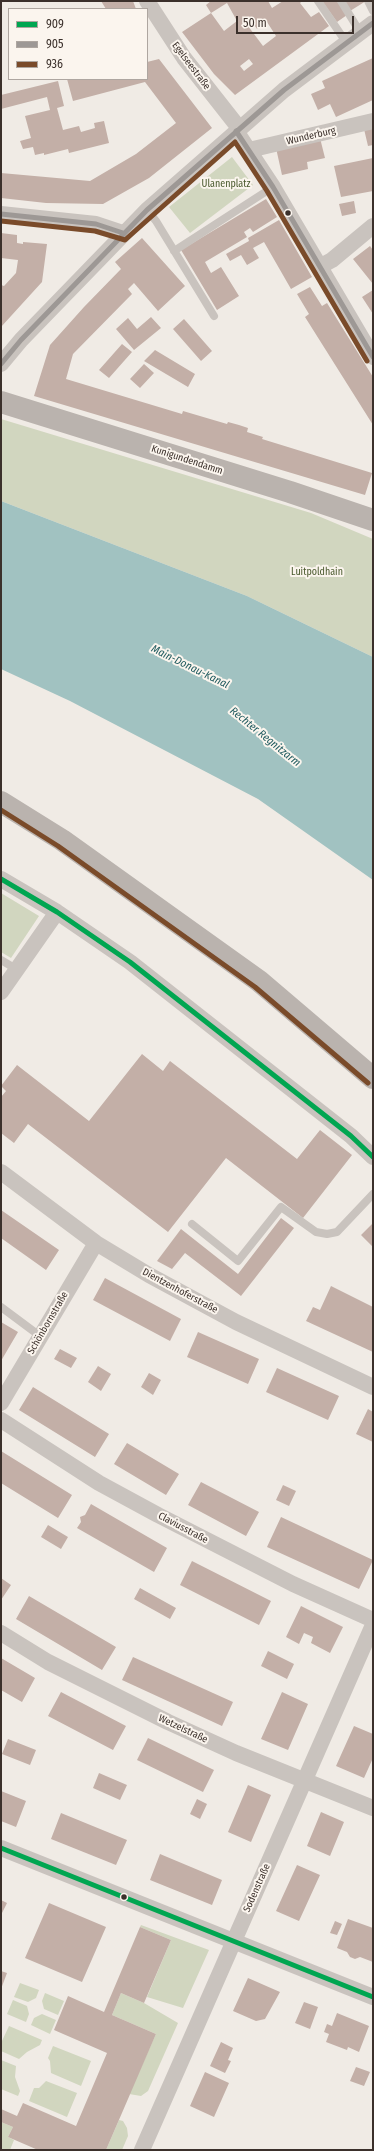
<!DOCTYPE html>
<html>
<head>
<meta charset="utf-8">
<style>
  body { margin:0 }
  #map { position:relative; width:374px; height:2151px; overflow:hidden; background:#f0ebe5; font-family:"Fira Sans Condensed",sans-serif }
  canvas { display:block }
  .frame { position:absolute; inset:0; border:2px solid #3b302b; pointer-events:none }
  .legend { position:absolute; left:8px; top:8px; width:140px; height:72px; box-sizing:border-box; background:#fbf5ee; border:1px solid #aea6a0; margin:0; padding:5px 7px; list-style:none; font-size:12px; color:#3b302b }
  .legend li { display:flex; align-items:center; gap:8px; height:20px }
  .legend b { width:20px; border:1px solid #aea6a0 }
  .scale { position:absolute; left:236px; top:16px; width:118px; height:18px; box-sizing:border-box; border:2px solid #3b302b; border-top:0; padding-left:5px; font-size:12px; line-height:14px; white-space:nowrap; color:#3b302b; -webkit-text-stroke:3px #fbf5ee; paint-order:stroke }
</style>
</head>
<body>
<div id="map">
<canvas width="374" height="2151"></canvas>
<div class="frame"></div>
<ul class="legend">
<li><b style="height:5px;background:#00a651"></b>909</li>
<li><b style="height:5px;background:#9d9895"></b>905</li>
<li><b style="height:5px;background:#7a4b2a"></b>936</li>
</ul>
<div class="scale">50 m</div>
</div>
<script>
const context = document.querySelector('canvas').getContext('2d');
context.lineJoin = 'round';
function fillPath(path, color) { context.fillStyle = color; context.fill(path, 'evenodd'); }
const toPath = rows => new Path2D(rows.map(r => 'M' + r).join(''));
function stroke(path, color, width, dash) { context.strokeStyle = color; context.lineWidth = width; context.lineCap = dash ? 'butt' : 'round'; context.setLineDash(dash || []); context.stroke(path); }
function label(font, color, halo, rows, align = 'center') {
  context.font = font + ' "Fira Sans Condensed",sans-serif'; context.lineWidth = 4; context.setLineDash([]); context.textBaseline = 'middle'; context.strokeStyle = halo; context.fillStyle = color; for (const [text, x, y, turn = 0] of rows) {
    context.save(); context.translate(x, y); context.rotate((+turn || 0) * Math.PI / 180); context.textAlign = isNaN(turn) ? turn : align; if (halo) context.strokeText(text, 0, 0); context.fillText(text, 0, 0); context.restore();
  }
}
fillPath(toPath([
  [232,157,253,185,190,233,169,207],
  [1,419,311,513,373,539,373,657,247,596,1,501],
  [1,893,39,916,11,958,1,952],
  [141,1925,209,1950,183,2008,147,1997,171,1940,140,1927],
  [20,1983,39,1990,36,1998,28,2002,14,1997],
  [45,1993,64,2001,58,2015,44,2009,42,2001],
  [121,1993,144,2003,178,2023,148,2091,141,2096,129,2094,156,2034,112,2015],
  [13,2000,27,2006,29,2014,26,2022,7,2014],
  [42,2014,56,2020,50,2034,31,2025,34,2018],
  [9,2026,42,2040,40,2045,27,2052,19,2059,1,2051,1,2043],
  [53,2046,91,2061,81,2086,51,2073,50,2061,48,2058],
  [1,2060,16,2066,15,2077,20,2091,18,2096,1,2089],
  [46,2081,77,2093,67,2117,29,2101,34,2088,39,2088],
  [119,2120,123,2121,127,2128,128,2136,122,2150,106,2150],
  [1,2122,13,2127,8,2137,14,2140,10,2150,1,2150]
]), '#d1d6bf');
fillPath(toPath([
  [1,501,247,596,373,657,373,880,258,799,70,701,1,669]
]), '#a1c2c1');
fillPath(toPath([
  [101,1,133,1,136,9,106,9],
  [211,1,268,1,272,8,283,1,302,1,300,3,311,17,319,12,329,26,235,95,214,74,182,32,211,13,206,5],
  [227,3,237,21,224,31,211,13],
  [250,19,257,29,267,22,276,36,263,46,248,26,244,29,241,25],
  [249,59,253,64,244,71,240,66],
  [322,1,337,1,347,15,337,22],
  [344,1,366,1,350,11],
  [373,58,373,100,336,117,330,104,318,110,311,94,325,88,322,81],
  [159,59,212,128,149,178,103,204,46,203,1,198,1,173,90,181,136,154,176,123,145,82,73,101,67,79,147,79,147,62],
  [58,81,64,106,57,108,63,130,79,126,81,132,95,128,94,123,104,121,109,143,69,153,68,149,44,155,44,153,35,155,33,147,23,149,20,141,31,138,25,116,50,110,47,97,1,109,1,95],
  [373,127,373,145,368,146,364,129],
  [320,138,325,158,307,162,308,169,282,175,276,148],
  [373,158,373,191,341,197,334,166],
  [266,199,277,217,253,232,250,228,244,232,247,237,205,262,211,273,221,267,239,296,217,310,181,250],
  [354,201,356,213,342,216,339,204],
  [279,220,312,277,291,289,264,242,253,248,259,258,247,265,241,255,230,261,226,254,249,241,248,238],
  [1,233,17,235,17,243,23,244,23,242,47,244,42,282,1,327,1,285,4,286,16,273,18,260,1,258],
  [142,238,185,286,158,311,134,283,128,289,132,294,73,354,66,379,182,414,183,411,227,424,228,422,239,425,248,428,247,432,263,437,262,439,372,473,365,495,34,396,50,345,84,307,121,269,115,262],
  [370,246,373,250,373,284,353,259],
  [310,287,322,306,327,303,373,377,373,425,305,317,309,314,297,294],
  [373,290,373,314,362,297],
  [151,317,161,328,134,350,116,329,128,318,137,329],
  [184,319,212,351,201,361,173,329],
  [122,344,132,352,109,378,99,370],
  [155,350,195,374,188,387,144,361],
  [144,364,154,373,140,388,130,379],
  [142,1054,163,1071,170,1061,297,1159,320,1130,352,1155,303,1218,226,1158,168,1232,28,1124,14,1143,1,1133,1,1097,6,1091,1,1086,17,1065,89,1121],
  [1,1210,59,1250,46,1270,1,1238],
  [281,1218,294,1228,241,1296,185,1253,172,1269,157,1261,181,1229,238,1274],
  [373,1223,373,1247,361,1235],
  [105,1278,181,1319,170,1341,93,1300],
  [331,1286,373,1307,373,1352,306,1321,313,1307,320,1310],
  [1,1322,18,1332,1,1361],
  [198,1332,259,1359,248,1384,187,1357],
  [60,1349,77,1358,71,1368,54,1359],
  [98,1366,111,1374,101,1391,88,1382],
  [277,1368,339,1396,328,1420,266,1392],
  [149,1373,161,1380,153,1395,141,1387],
  [33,1387,109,1434,95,1457,19,1410],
  [368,1409,373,1412,373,1442,356,1434],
  [127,1443,179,1474,166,1495,114,1464],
  [1,1451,72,1495,58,1518,1,1483],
  [201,1482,259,1512,246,1536,188,1505],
  [283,1485,296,1491,289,1506,276,1500],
  [91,1504,167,1548,154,1572,77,1528,81,1522,80,1517,85,1515],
  [281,1517,373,1560,359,1589,267,1547],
  [48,1525,68,1537,61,1549,41,1537],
  [192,1561,271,1601,259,1625,180,1585],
  [1,1578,11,1585,1,1600],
  [140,1588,176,1608,170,1619,134,1599],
  [29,1596,116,1647,102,1670,16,1619],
  [301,1606,343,1627,330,1653,311,1643,313,1637,304,1633,299,1644,286,1637],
  [268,1651,294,1664,287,1679,261,1666],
  [133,1657,233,1702,222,1726,122,1680],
  [1,1658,35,1678,22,1702,1,1690],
  [61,1692,126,1726,113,1750,48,1716],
  [282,1692,308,1704,288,1750,261,1739],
  [354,1726,373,1734,373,1758,364,1778,336,1766],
  [148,1738,214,1770,203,1792,137,1760],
  [8,1739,36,1750,30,1765,2,1754],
  [99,1773,127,1785,120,1800,93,1788],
  [248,1785,271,1795,251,1842,228,1832],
  [1,1791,26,1801,16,1827,1,1821],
  [197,1799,207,1804,200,1819,190,1814],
  [321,1812,344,1822,330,1856,307,1846],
  [61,1813,127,1840,116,1865,51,1839],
  [160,1854,222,1880,212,1905,150,1880],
  [297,1865,320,1875,299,1921,276,1911],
  [1,1900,7,1903,1,1915],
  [49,1903,106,1927,82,1982,25,1958],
  [348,1919,373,1928,373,1962,360,1957,355,1959,350,1957,347,1952,337,1948],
  [335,1921,342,1924,337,1935,330,1933],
  [140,1927,171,1940,144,2003,121,1993,112,2015,156,2034,106,2150,38,2150,8,2137,13,2127,1,2122,1,2109,17,2116,23,2103,76,2126,107,2053,54,2030,68,1996,104,2012],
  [1,1971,7,1973,1,1989],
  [248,1978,280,1992,265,2019,256,2021,233,2011],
  [304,2002,318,2007,310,2029,295,2023],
  [337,2013,369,2026,359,2052,348,2047,347,2050,326,2042,329,2034,324,2032,327,2024,332,2026],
  [221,2042,233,2048,228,2060,231,2061,225,2073,210,2066],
  [356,2067,370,2072,364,2086,350,2081],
  [205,2072,229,2083,214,2117,190,2106]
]), '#c3afa7');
stroke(toPath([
  [318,1,346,42],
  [341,1,360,32],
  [368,1,373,11],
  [147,210,156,221,214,316],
  [174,251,273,187],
  [1,960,16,969],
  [192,1224,238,1261,281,1207,316,1232,327,1234,337,1232,373,1194],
  [1,1307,40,1336]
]), '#c9c3be', 8);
stroke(toPath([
  [147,1,184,58,239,128],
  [236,131,273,187,373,357],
  [249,150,373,121],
  [1,214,96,224,123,233],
  [319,267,332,260,373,226],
  [1,364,21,340,147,210,284,90,373,23],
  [1,879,57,912,130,962,351,1136,373,1157],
  [1,992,57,912],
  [1,1172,96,1243,149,1275,236,1322,373,1387],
  [1,1403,96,1243],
  [1,1420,99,1483,158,1515,293,1584,373,1620],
  [1,1633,48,1662,168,1722,236,1753,373,1808],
  [1,1848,373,1997],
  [142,2150,373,1625]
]), '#c9c3be', 16);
stroke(toPath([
  [1,402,290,492,373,520],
  [1,802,62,840,259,981,373,1078]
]), '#bab3ae', 22);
stroke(toPath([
  [1,879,57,912,130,962,351,1136,373,1157],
  [1,1848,373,1997]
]), '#00a651', 5);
stroke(toPath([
  [236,131,273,187,373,357],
  [1,214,96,224,123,233],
  [1,364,21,340,147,210,284,90,373,23]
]), '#9d9895', 5);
stroke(toPath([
  [1,221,95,231,125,240,235,142,267,191,367,361],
  [1,810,58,846,255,987,368,1083]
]), '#7a4b2a', 5);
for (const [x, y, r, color] of [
  [288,213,3.5,"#3b302b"],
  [124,1897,3.5,"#3b302b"]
]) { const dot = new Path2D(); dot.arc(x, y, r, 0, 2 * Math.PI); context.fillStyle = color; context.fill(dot); stroke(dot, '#fbf5ee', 1.5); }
label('10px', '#3b302b', '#fbf5ee', [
  ["Egelseestraße",191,66,53],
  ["Wunderburg",311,136,-13],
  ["Kunigundendamm",187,460,18],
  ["Dientzenhoferstraße",180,1291,28],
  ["Schönbornstraße",48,1323,-60],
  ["Claviusstraße",183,1528,28],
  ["Wetzelstraße",183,1729,25],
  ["Sodenstraße",257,1888,-66]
]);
label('10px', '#4a5a2e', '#fbf5ee', [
  ["Ulanenplatz",226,184],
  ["Luitpoldhain",317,572]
]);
label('italic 11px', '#1f5a5e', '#fbf5ee', [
  ["Main-Donau-Kanal",190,667,26],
  ["Rechter Regnitzarm",265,737,39]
]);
</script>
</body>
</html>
